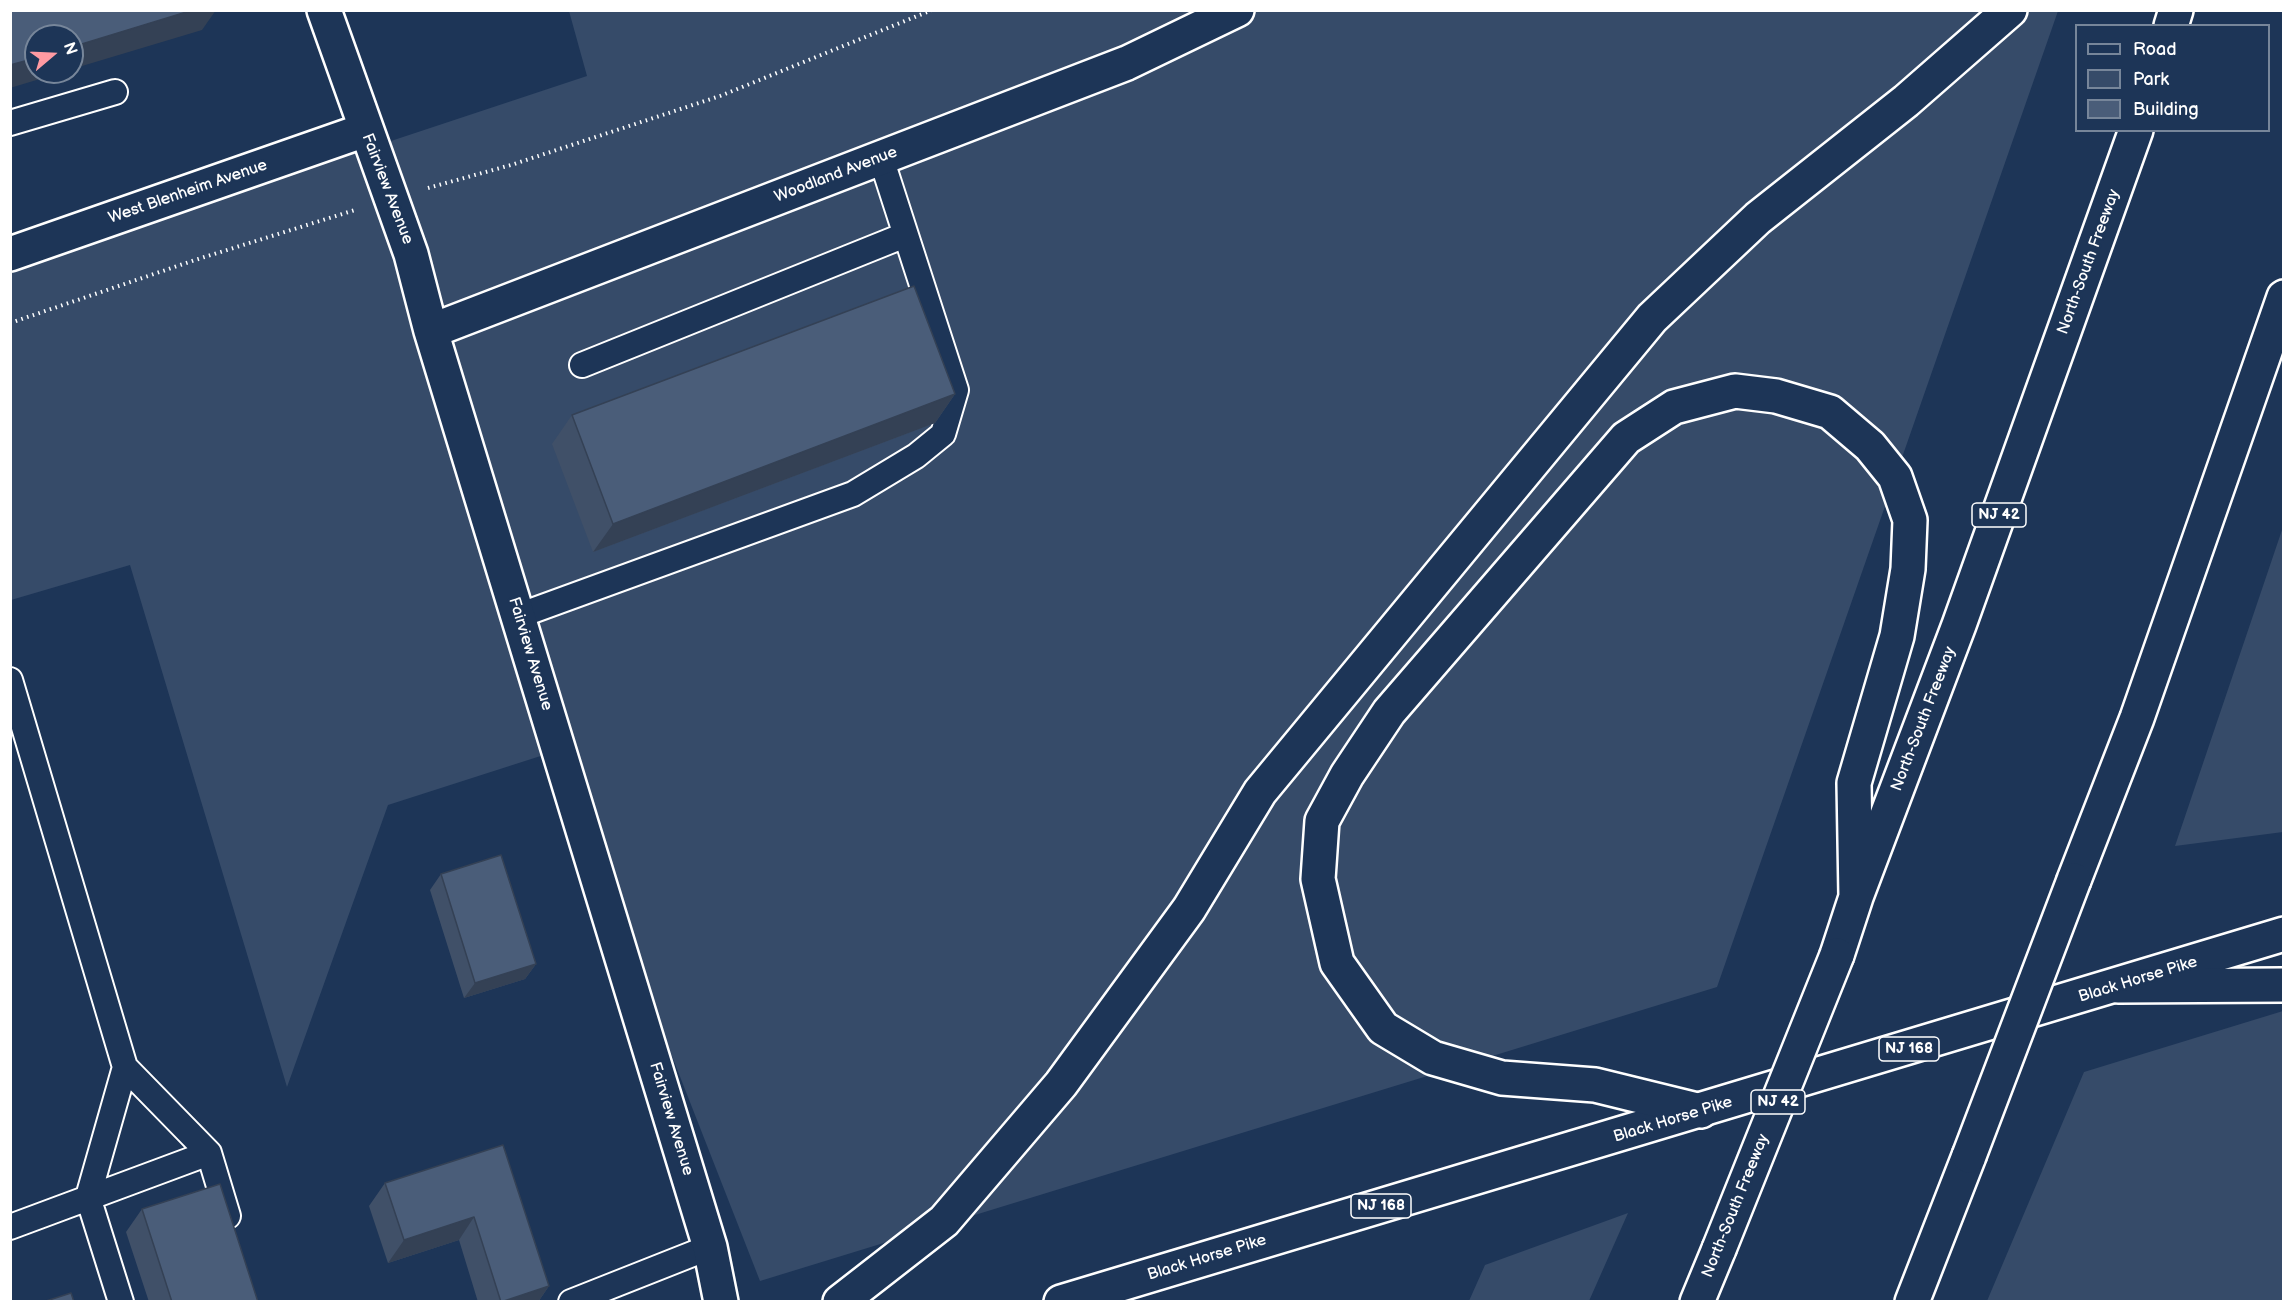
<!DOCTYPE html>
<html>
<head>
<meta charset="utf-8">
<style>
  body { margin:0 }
  #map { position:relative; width:2294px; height:1312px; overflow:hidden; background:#1d3557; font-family:"Balsamiq Sans",sans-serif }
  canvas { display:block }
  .frame { position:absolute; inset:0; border:12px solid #fff; pointer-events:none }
  .legend { position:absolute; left:2075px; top:24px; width:195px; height:108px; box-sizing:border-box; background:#1d3557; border:2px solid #77869a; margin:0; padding:8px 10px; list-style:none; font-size:18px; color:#fff }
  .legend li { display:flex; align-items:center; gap:12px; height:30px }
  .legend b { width:30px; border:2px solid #77869a }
  .north { position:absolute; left:24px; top:24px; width:60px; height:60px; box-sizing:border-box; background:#1d3557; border:2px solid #77869a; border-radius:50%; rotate:71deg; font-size:16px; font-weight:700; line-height:24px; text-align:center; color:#fff }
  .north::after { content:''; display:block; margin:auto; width:21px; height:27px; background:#ff9aa2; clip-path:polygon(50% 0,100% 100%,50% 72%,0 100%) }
</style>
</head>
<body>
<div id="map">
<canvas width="2294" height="1312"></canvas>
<div class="frame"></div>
<ul class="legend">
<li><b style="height:8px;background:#1d3557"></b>Road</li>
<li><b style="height:16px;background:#364b69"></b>Park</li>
<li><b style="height:16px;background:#4a5d79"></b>Building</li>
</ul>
<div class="north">N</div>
</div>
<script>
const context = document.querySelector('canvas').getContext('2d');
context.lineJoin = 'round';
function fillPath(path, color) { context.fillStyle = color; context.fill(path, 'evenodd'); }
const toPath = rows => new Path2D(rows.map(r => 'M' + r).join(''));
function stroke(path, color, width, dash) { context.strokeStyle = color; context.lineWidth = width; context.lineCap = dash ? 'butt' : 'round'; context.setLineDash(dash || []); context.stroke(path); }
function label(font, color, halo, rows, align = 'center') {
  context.font = font + ' "Balsamiq Sans",sans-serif'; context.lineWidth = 4.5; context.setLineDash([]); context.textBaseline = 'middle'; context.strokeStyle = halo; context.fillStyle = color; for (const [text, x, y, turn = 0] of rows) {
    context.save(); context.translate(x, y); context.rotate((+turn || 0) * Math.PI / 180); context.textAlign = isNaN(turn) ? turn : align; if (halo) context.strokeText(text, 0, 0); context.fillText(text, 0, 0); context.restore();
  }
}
fillPath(toPath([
  [569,11,2058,11,1717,987,760,1281,553,752,388,805,287,1087,130,565,11,600,11,267,587,76],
  [2283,527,2283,832,2175,846],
  [2283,1011,2283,1301,1987,1301,2084,1072],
  [1628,1213,1589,1301,1469,1301,1485,1265]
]), '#364b69');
const lane = toPath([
  [10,123,115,92],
  [582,365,905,235],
  [518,616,853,494,916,456,943,434,956,390,881,158],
  [10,680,125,1067,88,1197,121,1302],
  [125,1067,209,1153,228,1216],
  [10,1227,209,1153],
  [571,1302,710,1247]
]);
const street = toPath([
  [324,10,411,254,431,331,710,1247,721,1302],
  [10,254,365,130],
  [431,331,1127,63,1237,10]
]);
const primary = toPath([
  [1061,1302,2284,934]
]);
const highway = toPath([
  [2171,26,2176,10],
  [2074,880,2137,718,2284,297],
  [1837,955,1856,897,1959,625,2136,130],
  [2118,986,2284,985],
  [1701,1111,1595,1085,1502,1078,1433,1058,1383,1028,1337,963,1318,879,1322,821,1347,775,1389,712,1626,438,1674,407,1735,391,1776,396,1830,412,1870,446,1895,477,1910,520,1908,569,1897,636,1854,783,1856,897],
  [840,1302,944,1221,1061,1084,1189,909,1260,792,1652,318,1758,218,1906,101,2010,10],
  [1697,1302,1719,1249],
  [1912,1302,1969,1156]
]);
stroke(lane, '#fff', 28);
stroke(street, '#fff', 38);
stroke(primary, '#fff', 38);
stroke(highway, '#fff', 38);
stroke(toPath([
  [428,188,511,165,720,96,932,10],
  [10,323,195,260,355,210]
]), '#fff', 4, [1.5, 4.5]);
stroke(lane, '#1d3557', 24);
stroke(street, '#1d3557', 33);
stroke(primary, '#1d3557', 33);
stroke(highway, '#1d3557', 33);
const highwayBridge = toPath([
  [1969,1156,2074,880],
  [1719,1249,1837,955]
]);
stroke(highwayBridge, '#fff', 38, []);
stroke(highwayBridge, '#1d3557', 33);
fillPath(toPath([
  [955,394,935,423,593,552,552,444,572,415],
  [441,874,536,964,525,979,464,998,430,890],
  [503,1145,549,1286,538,1302,478,1302,459,1240,388,1263,369,1206,385,1183],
  [142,1209,258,1302,149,1302,126,1232]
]), '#405068');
fillPath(toPath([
  [193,10,216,10,202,30,72,69,72,47],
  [36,58,36,72,63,72,10,88,10,65],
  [955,394,935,423,593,552,613,524],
  [536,964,525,979,464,998,475,983],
  [474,1217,459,1240,388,1263,404,1240],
  [549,1286,538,1302,502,1302]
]), '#344155');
const building = toPath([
  [10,10,193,10,72,47,72,36,36,36,36,58,10,65,10,10],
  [914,286,955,394,613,524,572,415,914,286],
  [501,855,536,964,475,983,441,874,501,855],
  [503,1145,549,1286,501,1302,474,1217,404,1240,385,1183,503,1145],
  [220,1184,258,1302,172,1302,142,1209,220,1184],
  [71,1293,74,1302,43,1302,71,1293]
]);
fillPath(building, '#4a5d79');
stroke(building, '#344155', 1.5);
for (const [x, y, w] of [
  [1999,515,54],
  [1909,1049,60],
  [1778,1102,54],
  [1381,1206,60]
]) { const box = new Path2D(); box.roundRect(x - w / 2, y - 12, w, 24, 4.5); context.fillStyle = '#1d3557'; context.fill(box); stroke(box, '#fff', 1.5); }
label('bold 15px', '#fff', null, [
  ["NJ 42",1999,515],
  ["NJ 168",1909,1049],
  ["NJ 42",1778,1102],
  ["NJ 168",1381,1206]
]);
label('16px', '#fff', '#1d3557', [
  ["Woodland Avenue",836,175,-21],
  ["Fairview Avenue",387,189,69],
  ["West Blenheim Avenue",188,192,-19],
  ["North-South Freeway",2089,262,-70],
  ["Fairview Avenue",530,654,73],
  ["North-South Freeway",1924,719,-69],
  ["Black Horse Pike",2138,980,-17],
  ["Fairview Avenue",671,1119,73],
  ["Black Horse Pike",1673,1120,-17],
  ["North-South Freeway",1736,1206,-68],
  ["Black Horse Pike",1207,1258,-17]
]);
</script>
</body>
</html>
